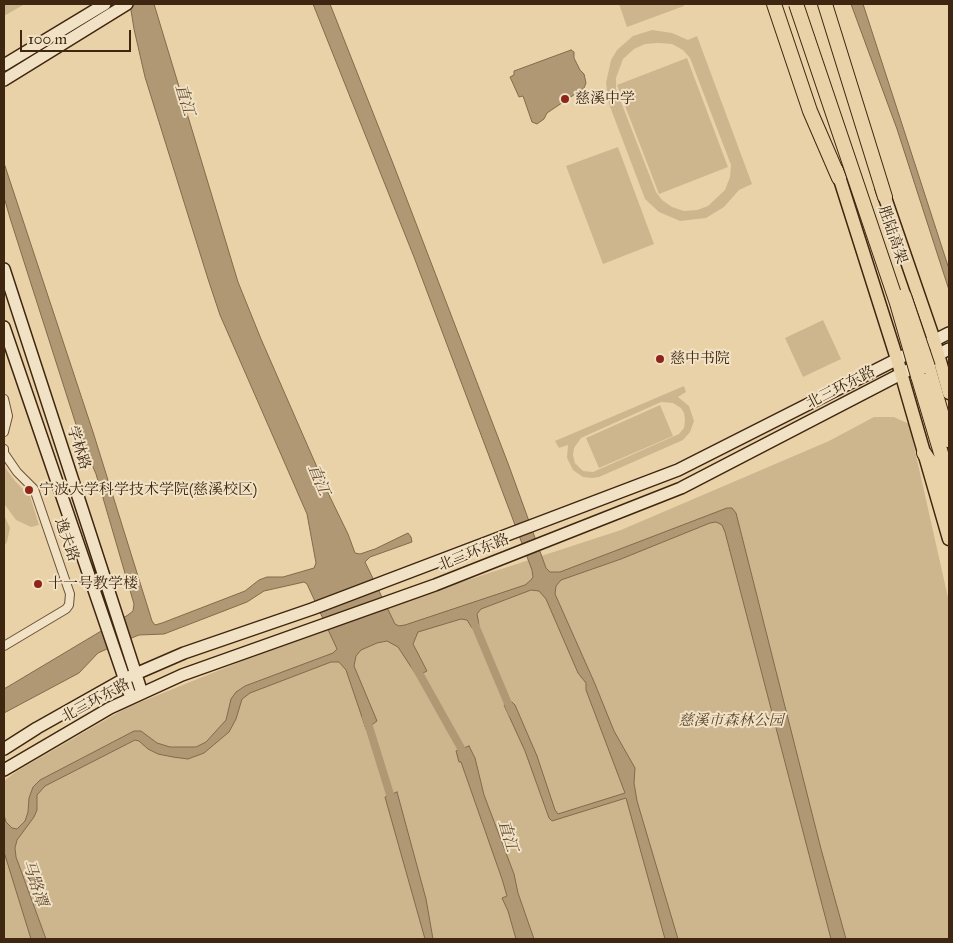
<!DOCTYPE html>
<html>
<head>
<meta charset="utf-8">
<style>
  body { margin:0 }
  #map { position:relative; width:953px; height:943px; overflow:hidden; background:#ead2a8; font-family:"IM FELL Great Primer",serif }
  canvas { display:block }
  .frame { position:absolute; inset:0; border:5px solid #3f2610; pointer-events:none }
  .scale { position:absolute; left:20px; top:30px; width:111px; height:22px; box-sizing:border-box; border:2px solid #3f2610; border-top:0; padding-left:6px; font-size:15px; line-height:18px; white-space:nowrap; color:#3f2610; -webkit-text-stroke:4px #f1e2c6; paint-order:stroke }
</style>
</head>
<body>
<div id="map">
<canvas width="953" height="943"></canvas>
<div class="frame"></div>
<div class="scale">100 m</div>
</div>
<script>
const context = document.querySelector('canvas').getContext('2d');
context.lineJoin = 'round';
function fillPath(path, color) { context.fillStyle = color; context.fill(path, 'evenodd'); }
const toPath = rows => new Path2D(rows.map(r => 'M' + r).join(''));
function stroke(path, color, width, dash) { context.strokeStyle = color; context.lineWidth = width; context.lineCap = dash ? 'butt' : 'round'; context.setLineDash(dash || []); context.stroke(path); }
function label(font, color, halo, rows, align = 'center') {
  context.font = font + ' "IM FELL Great Primer","Noto Serif SC",serif'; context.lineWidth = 4; context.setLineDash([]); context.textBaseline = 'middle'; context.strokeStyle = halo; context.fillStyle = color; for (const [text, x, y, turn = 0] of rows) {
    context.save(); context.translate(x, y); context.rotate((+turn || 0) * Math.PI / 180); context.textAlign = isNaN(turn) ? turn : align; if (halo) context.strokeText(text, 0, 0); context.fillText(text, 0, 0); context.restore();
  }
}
fillPath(toPath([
  [4,4,25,4,4,16],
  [619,4,683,4,684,6,627,27],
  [652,30,672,33,688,40,697,36,752,184,739,190,724,207,706,218,680,221,659,212,645,199,609,104,606,83,611,60,617,50,633,36],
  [658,43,672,44,683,50,690,58,731,165,730,177,725,190,708,206,697,210,684,211,672,207,662,200,656,192,616,89,616,78,623,59,634,49,645,44],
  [687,58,728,167,659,194,617,85],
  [618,147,654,244,603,264,566,166],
  [823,320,841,359,803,377,785,338],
  [684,386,686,392,678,397,689,406,694,421,690,432,683,440,599,477,592,478,583,477,573,470,567,458,568,445,559,448,555,441],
  [661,402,673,403,681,408,684,413,685,420,684,428,679,434,593,472,583,471,575,463,573,455,574,448,581,438],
  [660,405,673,436,599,468,586,438],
  [874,417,894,417,909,424,949,602,949,939,4,939,4,781,17,771,126,708,242,661,440,589,621,530,829,441],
  [4,466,15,481,30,496,39,525,31,527,16,520,5,505],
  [4,515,10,528,7,542,4,546]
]), '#cdb58e');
const water = toPath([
  [130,4,154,4,238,282,261,339,330,497,348,534,355,553,360,554,375,549,408,533,411,537,412,542,370,557,365,562,395,624,399,626,405,625,525,585,531,580,533,577,532,570,414,257,313,4,330,4,394,166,509,466,546,568,550,572,560,572,727,508,732,508,736,513,821,849,846,939,831,939,725,532,722,525,716,522,710,523,621,559,561,580,556,586,555,594,595,684,614,731,635,768,634,783,637,801,678,939,665,939,626,798,552,821,549,818,525,751,504,705,512,702,515,705,537,756,555,810,558,814,625,793,586,690,586,683,578,673,546,599,539,591,531,590,481,609,477,614,479,625,472,628,467,620,461,619,418,632,413,644,427,671,417,676,398,647,387,641,377,643,361,650,356,656,354,666,377,721,366,729,346,670,339,662,331,662,250,693,242,699,236,719,229,732,204,753,188,759,173,757,158,754,148,749,139,741,135,740,45,786,37,795,37,810,34,817,17,840,15,848,16,857,46,939,31,939,4,852,4,815,6,822,12,828,17,829,25,821,28,812,29,798,33,787,40,780,134,731,141,731,157,743,170,747,196,747,206,742,226,720,231,699,236,692,245,686,333,653,337,649,307,584,304,582,264,591,247,602,164,634,139,635,134,637,98,653,79,673,4,713,4,689,128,615,133,611,134,604,96,474,80,437,10,218,4,197,4,163,93,432,152,621,155,625,162,623,245,591,259,580,267,577,283,577,314,568,316,563,307,514,220,315,208,279,145,77,134,29,130,4],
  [851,4,863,4,949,269,949,290,897,129,851,4],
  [571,50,574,52,574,58,580,70,584,74,586,83,584,88,547,113,544,119,537,124,532,122,523,96,519,97,510,77,514,75,514,71,571,50],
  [469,746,475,758,484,795,514,874,518,893,534,939,516,939,508,911,502,898,507,896,502,879,461,762,459,762,456,751,469,746],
  [397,792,426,899,433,939,425,939,385,797,397,792]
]);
fillPath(water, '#b09874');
stroke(water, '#836a4c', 1);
stroke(toPath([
  [472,618,512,713],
  [415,666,466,757],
  [366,717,393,804]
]), '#b09874', 8);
const street = toPath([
  [4,399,8,416,4,432],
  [4,449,4,453,17,472,34,489,70,594,69,605,66,609,4,646]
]);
const secondary = toPath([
  [4,65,105,4],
  [4,80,127,4],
  [4,269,142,693],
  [4,327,131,698],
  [4,749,37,728,124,679,184,653,312,609,678,470,949,333],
  [4,770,110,708,182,675,435,585,681,488,949,349]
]);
const primary = toPath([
  [837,170,897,359,949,539],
  [882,189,934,340,949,393]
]);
const highway = toPath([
  [774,4,810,111,839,178],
  [825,4,885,197],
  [928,367,949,440],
  [918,376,949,480],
  [924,453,943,482,949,510]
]);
stroke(street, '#6a5136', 10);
stroke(secondary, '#3f2610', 14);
stroke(primary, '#3f2610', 15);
stroke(highway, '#3f2610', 16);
stroke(street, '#f1e2c6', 8);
stroke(secondary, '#f1e2c6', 11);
stroke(primary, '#ead2a8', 12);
stroke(highway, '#ead2a8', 14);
const highwayBridge = toPath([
  [796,4,897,303,918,376],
  [904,296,928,367]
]);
stroke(highwayBridge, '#3f2610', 16, []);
stroke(highwayBridge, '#ead2a8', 14);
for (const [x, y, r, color] of [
  [565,99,5,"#8f2418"],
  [660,359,5,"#8f2418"],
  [29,490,5,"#8f2418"],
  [38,584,5,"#8f2418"]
]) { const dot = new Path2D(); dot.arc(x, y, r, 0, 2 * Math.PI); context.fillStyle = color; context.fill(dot); stroke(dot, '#f1e2c6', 2); }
label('15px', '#3f2610', '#f1e2c6', [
  ["慈溪中学",575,99],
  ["慈中书院",670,359],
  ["宁波大学科学技术学院(慈溪校区)",39,490],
  ["十一号教学楼",48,584]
], 'left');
label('15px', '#3f2610', '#f1e2c6', [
  ["胜陆高架",892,235,71],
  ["北三环东路",841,388,-27],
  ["学林路",78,448,72],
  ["逸夫路",66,540,71],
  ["北三环东路",474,553,-22],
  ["北三环东路",96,701,-28]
]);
label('italic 15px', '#5b4329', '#f1e2c6', [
  ["慈溪市森林公园",731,721]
]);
label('italic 16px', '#61482e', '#f1e2c6', [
  ["直江",184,100,74],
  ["直江",318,480,68],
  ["直江",507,836,74],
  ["马路潭",34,883,72]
]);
</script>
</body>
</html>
